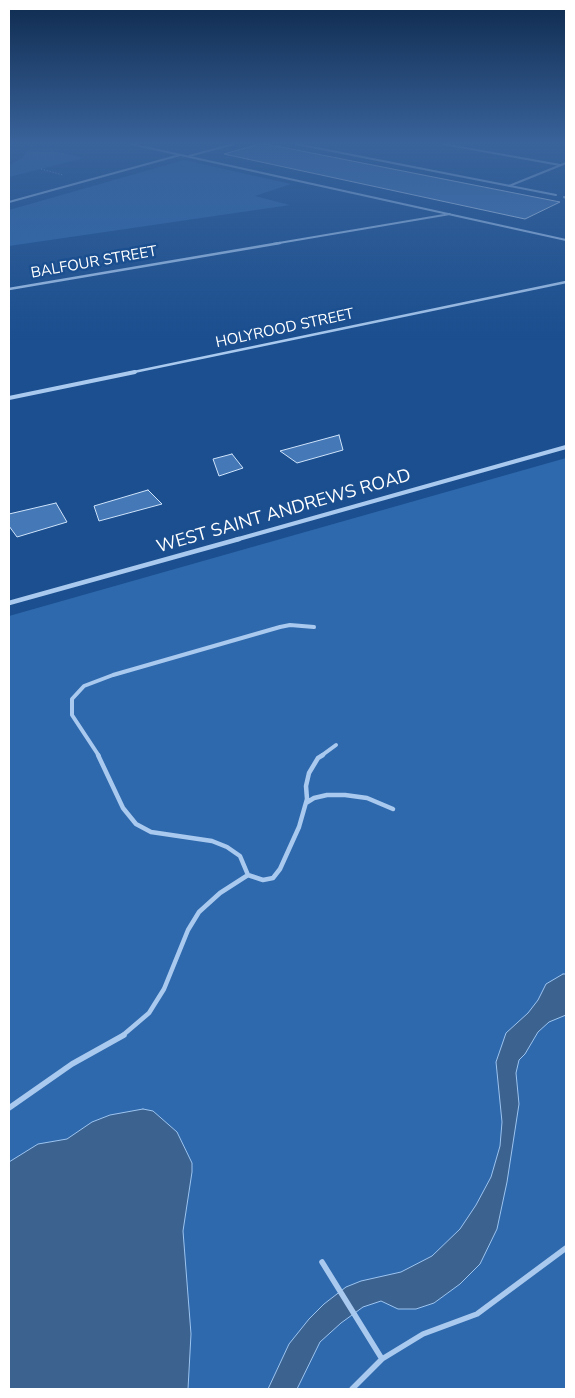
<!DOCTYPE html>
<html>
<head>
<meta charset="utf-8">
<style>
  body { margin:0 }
  #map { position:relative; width:575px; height:1398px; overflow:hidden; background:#1b4f8f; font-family:"Nunito Sans",sans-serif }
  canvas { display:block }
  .frame { position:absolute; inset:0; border:10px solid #fff; pointer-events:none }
</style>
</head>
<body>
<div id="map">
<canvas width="575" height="1398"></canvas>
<div class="frame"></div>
</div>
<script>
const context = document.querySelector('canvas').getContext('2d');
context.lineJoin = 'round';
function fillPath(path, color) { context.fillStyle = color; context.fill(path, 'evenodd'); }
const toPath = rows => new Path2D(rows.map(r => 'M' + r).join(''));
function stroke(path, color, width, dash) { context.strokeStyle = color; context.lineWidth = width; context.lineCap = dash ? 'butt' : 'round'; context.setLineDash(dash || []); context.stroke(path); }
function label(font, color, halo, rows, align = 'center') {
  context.font = font + ' "Nunito Sans",sans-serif'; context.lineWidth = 5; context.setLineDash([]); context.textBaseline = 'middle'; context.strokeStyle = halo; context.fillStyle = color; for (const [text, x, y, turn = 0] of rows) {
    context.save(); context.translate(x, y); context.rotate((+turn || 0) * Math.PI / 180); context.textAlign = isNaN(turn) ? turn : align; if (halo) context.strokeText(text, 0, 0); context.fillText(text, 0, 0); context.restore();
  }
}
fillPath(toPath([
  [27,151,59,152,84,158,9,177,9,165,22,158],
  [184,160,291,184,255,196,290,205,9,246,9,210],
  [566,458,566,1389,9,1389,9,616]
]), '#2e69ad');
const water = toPath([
  [563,974,566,974,566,1015,549,1022,538,1032,525,1054,519,1060,516,1073,519,1104,507,1182,497,1229,480,1264,460,1284,434,1303,416,1309,398,1309,381,1301,363,1307,341,1323,320,1342,297,1389,268,1389,289,1344,309,1319,324,1304,346,1287,361,1281,401,1272,432,1256,460,1229,476,1205,491,1177,500,1146,502,1122,496,1062,506,1033,528,1013,538,1000,546,984,563,974],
  [143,1109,153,1111,177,1132,192,1163,192,1172,183,1231,191,1334,188,1389,9,1389,9,1162,38,1144,67,1139,92,1122,110,1115,143,1109]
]);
fillPath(water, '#3c6290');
stroke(water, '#9cc4f0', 1);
const building = toPath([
  [259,144,266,144,560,202,525,219,224,154,259,144],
  [339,435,343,450,297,463,280,451,339,435],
  [232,454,243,468,219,476,213,459,232,454],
  [148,490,162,504,99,521,94,506,148,490],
  [56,503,67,522,17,537,9,526,9,514,56,503]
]);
fillPath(building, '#4478b7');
stroke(building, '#cfe3fa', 1);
stroke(toPath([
  [41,169,63,175]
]), '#a9c9ee', 1, [1, 2]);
stroke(toPath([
  [99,756,72,715,72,699,84,686,113,675,280,627,290,625,314,627],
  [321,756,336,745]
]), '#a9c9ee', 4);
stroke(toPath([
  [98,755,123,808,136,824,151,832,212,841,227,847,240,856,248,875],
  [306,803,314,798,327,795,345,795,367,798,393,809],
  [122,1036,149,1013,164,989,188,930,199,912,220,893,248,875,263,880,273,878,280,869,299,827,307,799,306,786,309,773,318,758,323,755]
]), '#a9c9ee', 4.5);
stroke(toPath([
  [9,1108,72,1064,124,1035],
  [322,1262,382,1359],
  [352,1389,382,1359,423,1334,477,1314,566,1248]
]), '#a9c9ee', 5.5);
stroke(toPath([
  [131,144,566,240],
  [296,144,556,195],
  [443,144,560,165],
  [189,156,234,144],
  [509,186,566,163],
  [564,197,566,198],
  [9,202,180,155],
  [273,244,450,214]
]), '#a9c9ee', 2);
stroke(toPath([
  [9,289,280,243],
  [129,373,566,282]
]), '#a9c9ee', 2.5);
stroke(toPath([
  [9,398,135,372],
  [235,540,566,447]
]), '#a9c9ee', 4);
stroke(toPath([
  [9,603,239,539]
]), '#a9c9ee', 4.5);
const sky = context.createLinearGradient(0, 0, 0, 340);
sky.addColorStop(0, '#0f2b4f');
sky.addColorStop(0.42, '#39639b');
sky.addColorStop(1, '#39639b00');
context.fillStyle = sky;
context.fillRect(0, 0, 575, 340);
label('15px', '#fff', '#1b4f8f', [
  ["BALFOUR STREET",94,263,-10],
  ["HOLYROOD STREET",285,329,-12]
]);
label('18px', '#fff', '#1b4f8f', [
  ["WEST SAINT ANDREWS ROAD",284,512,-16]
]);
</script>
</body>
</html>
